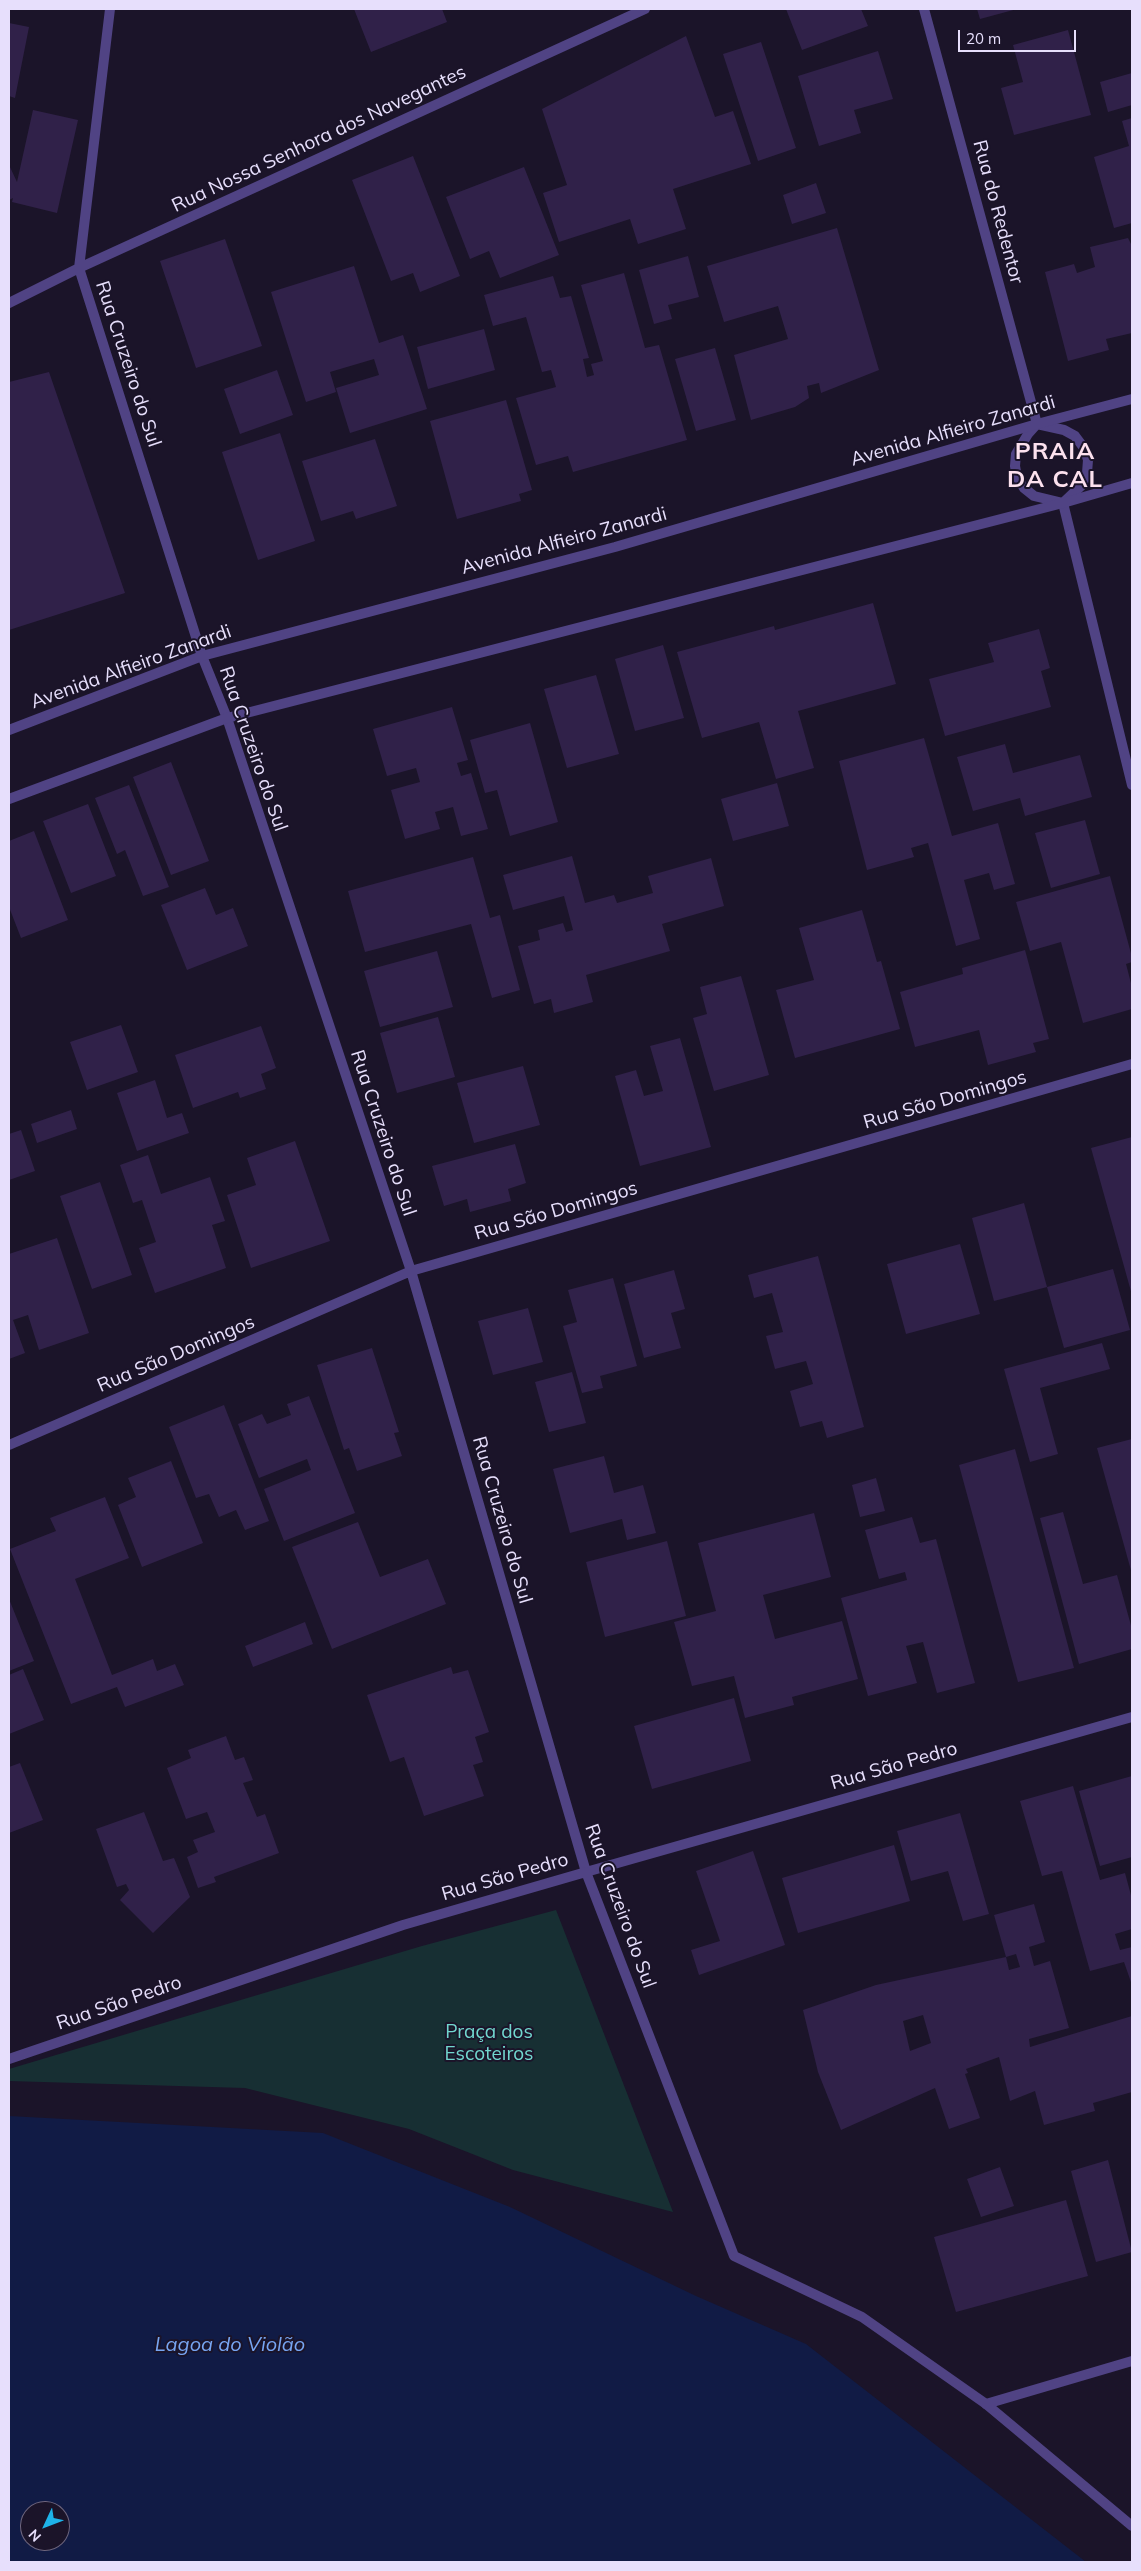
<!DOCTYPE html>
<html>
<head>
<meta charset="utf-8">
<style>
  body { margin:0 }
  #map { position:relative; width:1141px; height:2571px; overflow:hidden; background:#1b1429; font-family:Mulish,sans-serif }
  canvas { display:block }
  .frame { position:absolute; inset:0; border:10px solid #e7dffc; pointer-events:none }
  .north { position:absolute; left:20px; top:2501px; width:50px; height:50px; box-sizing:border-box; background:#1b1429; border:1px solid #6d657d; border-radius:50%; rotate:227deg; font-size:14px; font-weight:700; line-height:20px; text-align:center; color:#e7dffc }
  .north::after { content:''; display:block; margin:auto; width:18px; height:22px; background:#1eb3e9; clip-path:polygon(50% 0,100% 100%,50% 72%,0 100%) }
  .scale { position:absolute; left:958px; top:30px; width:118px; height:22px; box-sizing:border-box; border:2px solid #e7dffc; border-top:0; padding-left:6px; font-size:15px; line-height:18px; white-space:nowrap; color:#e7dffc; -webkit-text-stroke:4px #1b1429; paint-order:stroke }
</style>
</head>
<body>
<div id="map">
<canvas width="1141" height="2571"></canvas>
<div class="frame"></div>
<div class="north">N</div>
<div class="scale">20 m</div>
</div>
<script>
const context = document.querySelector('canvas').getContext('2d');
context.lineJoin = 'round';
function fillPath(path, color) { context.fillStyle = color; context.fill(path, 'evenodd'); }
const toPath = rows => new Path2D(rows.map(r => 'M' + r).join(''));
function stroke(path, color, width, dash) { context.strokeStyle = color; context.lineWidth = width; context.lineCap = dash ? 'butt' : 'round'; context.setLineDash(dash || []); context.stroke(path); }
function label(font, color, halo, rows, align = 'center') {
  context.font = font + ' Mulish,sans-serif'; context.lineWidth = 4; context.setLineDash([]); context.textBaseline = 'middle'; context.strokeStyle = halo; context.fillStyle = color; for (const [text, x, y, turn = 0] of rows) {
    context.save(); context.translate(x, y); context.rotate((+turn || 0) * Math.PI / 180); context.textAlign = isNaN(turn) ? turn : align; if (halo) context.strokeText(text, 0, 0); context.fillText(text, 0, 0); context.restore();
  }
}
fillPath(toPath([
  [556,1910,673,2212,513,2170,409,2129,245,2088,9,2081,9,2069,422,1946]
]), '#172f33');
fillPath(toPath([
  [9,2116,323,2133,510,2207,696,2296,806,2344,1086,2562,9,2562],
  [30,2511,60,2511,60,2541,30,2541]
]), '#111b45');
fillPath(toPath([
  [354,9,442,9,447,22,371,52],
  [786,9,861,9,868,26,802,50],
  [977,9,1017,9,980,19],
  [9,23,29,27,15,98,9,96],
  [1068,30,1091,115,1014,135,1001,88,1023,82,1013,45],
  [686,36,715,117,733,111,751,164,673,189,686,229,638,244,630,219,559,242,543,193,567,185,542,109],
  [761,42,796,148,758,161,723,54],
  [878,51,893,99,854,110,861,133,819,146,798,76],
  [1132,73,1132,105,1108,112,1100,82],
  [33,110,78,120,57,213,12,202,13,198,9,200,9,165,17,182],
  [1132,118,1132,223,1114,228,1094,157,1129,146,1122,121],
  [413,156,460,276,420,292,413,273,391,281,352,180],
  [524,167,559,255,500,278,489,251,470,259,446,197],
  [816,183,826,213,792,224,783,195],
  [837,228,879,370,821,393,819,383,807,386,809,398,795,407,751,420,734,355,788,339,778,306,724,322,707,266],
  [1128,238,1132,246,1132,333,1106,339,1109,350,1068,361,1045,272,1074,264,1077,273,1095,267,1090,247],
  [225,239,262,346,196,368,160,261],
  [688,256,699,297,668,305,672,319,654,324,639,270],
  [354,266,379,343,403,335,427,409,350,433,336,388,379,375,374,359,330,372,336,392,306,402,271,292],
  [624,273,645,348,659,345,687,440,573,472,568,456,536,465,516,398,556,387,551,370,542,372,526,317,493,326,484,295,553,276,560,298,571,296,589,358,583,359,587,377,594,375,591,364,603,361,581,285],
  [484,329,495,370,428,389,417,347],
  [715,348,736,420,696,431,675,359],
  [277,370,293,415,240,434,224,389],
  [49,372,125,593,9,630,9,382],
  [506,400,532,490,519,494,521,501,457,519,430,421],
  [280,433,315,541,258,560,222,452],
  [375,439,397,506,356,519,353,511,321,521,302,461],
  [873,603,896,684,798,711,814,768,776,779,759,722,702,738,677,652,774,626,775,630],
  [1039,629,1050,668,1041,671,1051,707,945,736,929,679,994,662,988,643],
  [663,645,684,718,635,731,615,659],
  [596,675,619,754,567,768,544,689],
  [452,707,468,760,457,763,461,776,471,773,488,829,461,836,453,807,435,812,440,829,405,839,391,790,420,782,416,768,387,776,373,729],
  [530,723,558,822,510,836,497,790,485,793,470,740],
  [924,738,952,836,998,823,1015,884,994,890,989,873,964,880,980,939,956,946,928,843,911,848,914,857,867,870,839,761],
  [1005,744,1013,773,1080,755,1092,797,1025,816,1020,798,973,811,957,757],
  [171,762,209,861,171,875,133,777],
  [777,783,789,826,733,841,721,799],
  [129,785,169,887,143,896,125,850,117,854,95,798],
  [88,804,116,876,71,893,43,821],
  [1085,820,1100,874,1051,888,1035,833],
  [34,831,68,920,21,938,9,907,9,841],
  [572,856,585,903,614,895,617,903,653,893,648,876,711,858,724,906,662,924,670,951,586,975,593,1002,554,1013,551,999,534,1004,518,946,540,940,538,930,563,923,566,932,573,930,564,896,513,910,503,875],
  [473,857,490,918,500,915,520,990,492,998,471,924,365,952,348,891],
  [1110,876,1132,957,1132,962,1126,964,1132,987,1132,1009,1083,1023,1061,942,1030,951,1016,902],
  [205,888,216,915,233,908,248,946,187,970,161,905],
  [862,910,877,962,881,961,900,1029,795,1058,776,990,814,980,799,928],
  [1025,950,1049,1039,1033,1043,1036,1052,988,1065,979,1030,915,1047,900,992,963,974,962,968],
  [437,951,453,1007,380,1027,364,971],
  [741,976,769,1075,714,1091,693,1018,707,1014,700,987],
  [438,1017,455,1077,397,1093,380,1033],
  [121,1025,138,1072,87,1090,70,1042],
  [261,1026,276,1068,261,1074,266,1089,240,1098,238,1092,193,1108,175,1055],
  [680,1038,711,1147,640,1166,615,1076,636,1070,644,1096,663,1091,650,1046],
  [523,1066,540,1125,474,1143,457,1083],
  [155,1080,167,1118,182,1113,189,1133,137,1151,117,1093],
  [71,1110,77,1129,37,1143,31,1124],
  [21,1130,35,1171,9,1180,9,1134],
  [1132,1137,1132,1295,1091,1148],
  [295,1141,330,1241,251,1268,227,1195,256,1185,247,1158],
  [515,1144,526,1183,508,1189,511,1201,470,1212,467,1199,444,1206,432,1166],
  [148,1155,161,1194,210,1177,225,1221,212,1225,226,1268,155,1293,139,1248,156,1242,142,1200,133,1203,120,1165],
  [100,1182,132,1275,92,1289,60,1196],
  [1024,1203,1047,1287,994,1301,972,1218],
  [57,1238,89,1333,39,1350,28,1315,13,1320,25,1353,9,1359,9,1254],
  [960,1244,980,1314,906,1334,887,1264],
  [818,1256,864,1427,827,1438,822,1421,800,1427,790,1391,813,1384,806,1361,775,1369,766,1336,783,1332,772,1293,754,1298,748,1275],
  [1113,1269,1130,1330,1064,1348,1047,1287],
  [674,1270,685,1309,671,1313,681,1348,644,1358,624,1284],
  [613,1278,637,1366,600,1376,603,1388,582,1393,563,1326,577,1322,568,1290],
  [528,1308,543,1362,493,1375,478,1321],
  [1102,1343,1110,1369,1040,1388,1058,1454,1030,1462,1004,1369],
  [372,1348,399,1432,394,1433,402,1456,357,1471,349,1448,344,1450,317,1365],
  [572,1372,586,1423,549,1432,535,1382],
  [309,1396,355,1513,284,1541,264,1489,311,1470,307,1459,259,1478,238,1424,262,1414,267,1424,291,1415,287,1404],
  [224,1405,269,1521,245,1530,236,1510,219,1517,209,1494,196,1498,169,1427],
  [1132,1439,1132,1574,1097,1448],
  [1015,1449,1074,1668,1018,1682,959,1465],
  [604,1456,614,1493,643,1485,656,1533,627,1540,622,1519,570,1533,553,1469],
  [171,1461,203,1543,142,1567,118,1505,136,1497,128,1478],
  [876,1478,885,1511,860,1517,852,1485],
  [105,1497,129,1558,75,1579,112,1675,153,1659,157,1671,175,1664,184,1685,125,1707,117,1687,71,1704,10,1549,56,1531,50,1518],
  [1063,1512,1083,1584,1117,1575,1132,1629,1132,1649,1079,1664,1040,1518],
  [814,1513,831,1577,763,1595,775,1639,842,1621,858,1679,792,1697,794,1705,745,1718,734,1676,692,1686,674,1622,716,1611,698,1543],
  [912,1517,920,1543,936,1539,975,1683,937,1693,923,1642,906,1646,917,1683,868,1696,841,1598,907,1580,905,1572,879,1579,865,1530],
  [358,1522,380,1577,428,1559,446,1604,332,1649,292,1547],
  [667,1541,686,1616,605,1637,586,1562],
  [9,1599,34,1661,9,1671],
  [305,1622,313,1644,253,1667,245,1646],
  [451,1667,453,1674,468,1670,489,1732,475,1737,483,1762,473,1765,484,1796,424,1816,404,1757,390,1762,367,1695],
  [23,1669,44,1720,9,1734,9,1675],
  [734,1698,751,1761,652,1789,634,1726],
  [226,1736,235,1760,244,1757,253,1780,243,1783,257,1817,265,1814,279,1853,214,1877,216,1882,198,1888,187,1857,198,1852,193,1840,215,1832,207,1812,186,1819,167,1768,191,1758,188,1750],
  [20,1763,43,1820,9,1833,9,1767],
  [1132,1776,1132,1857,1100,1866,1079,1791],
  [1073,1786,1100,1880,1125,1873,1132,1899,1132,1929,1115,1934,1120,1950,1132,1947,1132,1985,1124,1962,1090,1971,1062,1871,1042,1876,1020,1801],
  [144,1812,163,1861,174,1858,190,1897,153,1933,120,1900,129,1890,126,1884,117,1887,96,1829],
  [960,1813,989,1914,963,1921,948,1871,911,1881,897,1831],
  [894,1845,910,1901,798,1933,782,1878],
  [753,1851,785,1945,699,1975,691,1950,720,1941,696,1871],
  [1034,1904,1045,1942,1029,1947,1034,1966,1050,1961,1069,2028,1029,2039,1030,2047,1132,2016,1132,2092,1093,2103,1095,2111,1044,2125,1035,2091,1010,2101,999,2057,966,2069,968,2073,965,2074,980,2118,949,2129,935,2088,841,2130,818,2072,803,2010,876,1985,1006,1957,994,1915],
  [1016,1954,1020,1967,1009,1970,1006,1957],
  [923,2015,931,2043,910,2051,903,2021],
  [1108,2160,1132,2252,1096,2262,1071,2171],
  [1000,2167,1014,2206,981,2217,967,2179],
  [1066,2200,1088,2276,956,2312,934,2237]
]), '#302149');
stroke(toPath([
  [110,9,79,268,202,656,227,718,411,1271,586,1872,1132,1717],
  [924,9,1037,424],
  [9,303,79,268,645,9],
  [1037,424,1064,430,1075,436,1084,448,1088,460,1087,473,1082,485,1063,503],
  [1037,424,1028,434,1016,454,1015,466,1017,477,1024,488,1034,496,1063,503],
  [1063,503,1132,785],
  [9,1445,411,1271,1132,1064],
  [986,2404,1132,2361]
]), '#504384', 10);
stroke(toPath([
  [9,730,202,656,615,547,1037,424,1132,399],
  [9,799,227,718,1063,503,1132,483],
  [9,2059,403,1925,586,1872,734,2256,862,2317,986,2404,1132,2526]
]), '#504384', 10);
label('19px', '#e7dffc', '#1b1429', [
  ["Rua Nossa Senhora dos Navegantes",319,139,-25],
  ["Rua do Redentor",998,212,75],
  ["Rua Cruzeiro do Sul",128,364,72],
  ["Avenida Alfieiro Zanardi",953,431,-16],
  ["Avenida Alfieiro Zanardi",564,541,-15],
  ["Avenida Alfieiro Zanardi",131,667,-20],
  ["Rua Cruzeiro do Sul",253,749,71],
  ["Rua São Domingos",945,1100,-16],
  ["Rua Cruzeiro do Sul",383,1133,72],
  ["Rua São Domingos",556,1211,-16],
  ["Rua São Domingos",176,1354,-23],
  ["Rua Cruzeiro do Sul",502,1520,74],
  ["Rua São Pedro",894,1766,-16],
  ["Rua São Pedro",505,1877,-16],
  ["Rua Cruzeiro do Sul",620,1906,70],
  ["Rua São Pedro",119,2003,-19]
]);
label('19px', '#71d6ce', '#1b1429', [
  ["Praça dos",489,2032],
  ["Escoteiros",489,2054]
]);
label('italic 20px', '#77a5f2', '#1b1429', [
  ["Lagoa do Violão",230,2345]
]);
context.letterSpacing = '1px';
label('bold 24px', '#fce1ee', '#1b1429', [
  ["PRAIA",1055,452],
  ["DA CAL",1055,480]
]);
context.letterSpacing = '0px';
</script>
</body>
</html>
